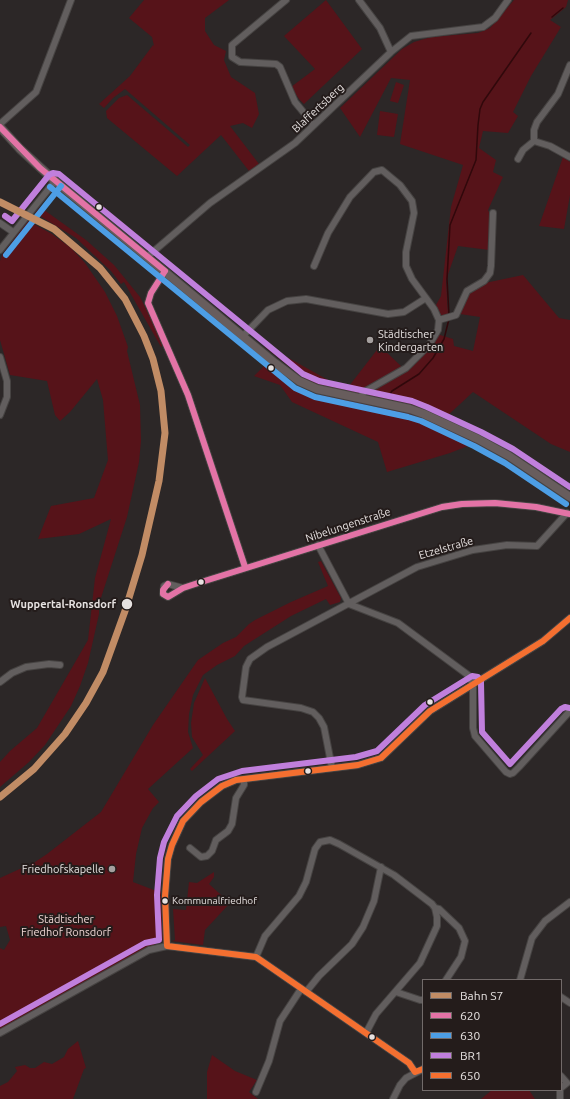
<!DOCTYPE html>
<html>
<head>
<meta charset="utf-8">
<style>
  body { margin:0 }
  #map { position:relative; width:570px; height:1099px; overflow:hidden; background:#2c2727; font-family:Ubuntu,sans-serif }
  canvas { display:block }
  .legend { position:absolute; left:422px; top:979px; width:140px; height:112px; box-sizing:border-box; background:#241c1b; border:1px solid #726b6a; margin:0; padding:5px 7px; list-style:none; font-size:12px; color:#e6e1e0 }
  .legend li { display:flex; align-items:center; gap:8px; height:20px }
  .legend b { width:20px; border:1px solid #726b6a }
</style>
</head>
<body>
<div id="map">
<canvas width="570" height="1099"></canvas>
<ul class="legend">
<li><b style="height:5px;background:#c18c65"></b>Bahn S7</li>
<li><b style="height:5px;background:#e373a6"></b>620</li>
<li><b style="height:5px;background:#4d9ee5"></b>630</li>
<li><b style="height:5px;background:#c07fdc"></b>BR1</li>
<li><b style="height:5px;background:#f46f30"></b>650</li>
</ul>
</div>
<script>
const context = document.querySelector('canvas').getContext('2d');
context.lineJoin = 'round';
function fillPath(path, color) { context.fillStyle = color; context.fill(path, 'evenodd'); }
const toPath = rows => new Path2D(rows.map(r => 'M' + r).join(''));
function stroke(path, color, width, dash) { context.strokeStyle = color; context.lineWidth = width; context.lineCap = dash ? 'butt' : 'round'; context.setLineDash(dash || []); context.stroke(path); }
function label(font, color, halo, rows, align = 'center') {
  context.font = font + ' Ubuntu,sans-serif'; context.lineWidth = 4; context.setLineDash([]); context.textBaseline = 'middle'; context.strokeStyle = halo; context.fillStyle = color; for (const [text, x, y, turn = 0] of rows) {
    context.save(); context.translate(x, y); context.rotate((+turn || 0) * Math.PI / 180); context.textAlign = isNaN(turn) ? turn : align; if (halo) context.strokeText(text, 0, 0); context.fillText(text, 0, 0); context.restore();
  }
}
fillPath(toPath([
  [144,0,229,0,205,18,205,31,214,45,226,51,224,60,231,77,255,93,259,114,252,128,243,123,230,126,259,164,249,171,221,135,177,176,107,118,106,111,119,98,127,95,188,147,190,145,125,89,113,98,104,108,99,104,130,76,153,45,154,46,152,37,129,18],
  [326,0,362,49,304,104,299,99,291,87,315,69,284,36],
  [514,0,568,0,566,7,550,20,561,27,531,76,513,112,518,116,508,133,483,131,479,148,496,160,493,172,503,177,488,210,491,217,489,250,458,246,446,280,448,315,441,315,436,305,441,296,451,207,463,165,400,144,410,80,391,78,360,137,340,108,402,49,414,42,431,37,478,33,490,28],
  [396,82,404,85,398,103,390,101],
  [380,111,398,114,394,137,377,135],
  [563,157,570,162,570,195,564,229,539,226],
  [40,207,86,240,114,265,140,297,164,345,161,347,124,282,121,284,111,271,76,238,35,213],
  [28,221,52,234,71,248,85,263,105,292,117,316,128,347,127,351,140,405,141,441,139,462,127,517,99,604,99,614,88,663,80,686,71,706,45,745,29,762,0,787,0,762,10,751,37,728,88,640,95,578,111,519,79,534,38,539,51,506,94,498,108,460,103,400,97,379,70,412,60,421,55,415,47,381,10,375,0,340,0,261,2,255],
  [523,275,559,318,570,320,570,452,551,444,473,392,445,418,405,403,364,396,367,392,406,370,437,334,453,339,454,346,473,351,480,317,460,314,469,292,485,283],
  [267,346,346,390,380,346,403,368,357,394,324,387,306,380,265,347],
  [265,365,305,392,403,410,443,426,497,454,473,444,450,453,387,472,378,442,292,402,280,385,254,376],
  [321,561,341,598,340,602,330,605,326,599,291,616,244,646,235,656,217,665,203,675,193,695,189,714,188,732,193,748,148,789,159,802,153,808,142,828,136,854,133,882,159,892,161,891,163,940,154,943,155,945,0,1031,0,948,4,950,10,940,6,926,0,927,0,878,24,867,26,868,47,854,101,812,153,725,198,660,223,643,236,637,249,624,255,620,291,602,328,586,318,562],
  [205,678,227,719,235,731,192,771,190,769,203,755,192,737,191,723,194,703],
  [214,872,214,877,209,884,230,903,205,930,203,945,172,941,175,940,173,909,186,910,189,882,197,883],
  [78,1041,86,1068,84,1069,73,1099,0,1099,0,1086,8,1082,17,1071,15,1067,25,1065,30,1068,35,1068,44,1062,52,1064,64,1057,68,1049],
  [212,1055,235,1071,257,1080,249,1092,258,1099,207,1099,207,1072],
  [492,1090,529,1090,535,1099,481,1099]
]), '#561319');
stroke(toPath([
  [552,17,563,8],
  [449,315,447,279,450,225,476,160,478,125,480,109,483,102,531,33],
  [389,396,392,391,419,374,433,358,444,339,449,319]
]), '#30080b', 1.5);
const minor = toPath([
  [286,0,232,45,232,57,240,62,276,64,280,67,295,102,314,125],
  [359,0,380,28,391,52],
  [0,124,36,92,71,0],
  [534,141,550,146,570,157],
  [518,159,523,150,534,141,534,130,537,122,558,94,570,65],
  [0,223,13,232],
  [0,250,55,181],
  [147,257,210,203,295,143,391,52,411,36,483,27,495,18,508,0],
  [314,266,328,233,350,197,374,172,382,170,400,185,412,201,414,213,406,252,406,266,412,279,434,309,439,320],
  [165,271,151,293,148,303,188,395,245,567],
  [243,336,268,310,287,301,306,299,388,314,404,312,426,298],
  [0,357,7,381,7,397,0,415],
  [362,395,364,392,406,368,429,345,438,330,439,320,456,315,467,291,484,281,490,273,491,266,493,213],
  [318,545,349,604,398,623,468,675,473,684,473,728,475,736,506,772,510,774,513,773,519,767,570,711],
  [183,588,168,584,164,586,163,594,168,597,183,588,195,584,442,507,462,504,495,503,536,507,570,514],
  [0,682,12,673,26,667,49,664,60,665],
  [332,768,324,727,319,718,313,712,301,708,243,700,242,697,246,667,250,659,267,647,417,567,473,550,507,545,537,546,567,513],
  [190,848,201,857,207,856,212,851,216,840,228,831,232,824,236,798,244,785,244,779],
  [435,908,439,909,459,928,465,941,461,957,446,980],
  [167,946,165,896,168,859,172,845,183,821,201,802,222,786,236,780,358,765,381,758,430,711,543,641,570,618],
  [256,957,265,936,299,896,306,882,315,849,320,842,330,840,339,844,394,875,432,904,435,908,437,917,437,926,420,963,376,1014,366,1033],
  [520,980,532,938,545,921,570,902],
  [306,992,319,976,352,944,363,927,374,901,381,867],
  [396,992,420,1000,423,1000],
  [561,997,570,1003],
  [0,1033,149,950,167,946,256,957,409,1063,415,1072],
  [561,1076,567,1083,561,1088],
  [560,1090,560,1099],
  [256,1092,269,1061,280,1021,301,989],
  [393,1099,400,1085,406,1078,423,1069]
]);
const major = toPath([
  [0,127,20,149,55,181,275,363,299,381,317,389,410,409,424,414,478,439,509,456,570,497]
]);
stroke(minor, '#464342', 8);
stroke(major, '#464342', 10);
stroke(minor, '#625e5e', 6);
stroke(major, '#685d5d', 8);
stroke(toPath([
  [0,127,40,168,165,271],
  [165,271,151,293,148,303,188,395,245,567],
  [168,584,163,590,163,594,168,597,183,588,195,584,442,507,462,504,495,503,536,507,570,514]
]), '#e373a6', 6);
stroke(toPath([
  [50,187,295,388,315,397,408,417,421,421,474,446,505,463,566,504],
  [6,255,61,186]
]), '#4d9ee5', 6);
stroke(toPath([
  [5,216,12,221,49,175,53,173,59,174,303,374,319,381,412,401,427,407,481,432,513,449,570,487],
  [0,1024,145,943,159,940,157,895,160,858,164,842,177,816,196,796,218,779,242,771,356,757,377,751,425,705,472,676,478,677,481,682,482,732,510,764,561,709,565,707,570,708]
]), '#c07fdc', 6);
stroke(toPath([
  [423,1069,415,1072,409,1063,256,957,167,946,165,896,168,859,172,845,183,821,201,802,222,786,236,780,358,765,381,758,430,711,543,641,570,618]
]), '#f46f30', 6);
stroke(toPath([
  [0,202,54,229,100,268,125,299,144,336,153,359,161,391,165,433,159,481,142,555,125,611,103,672,86,703,65,734,34,769,0,797]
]), '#c18c65', 7);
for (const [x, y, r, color] of [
  [99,207,3.5,"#e6e1e0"],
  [370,340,4,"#a5a09f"],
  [271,368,3.5,"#e6e1e0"],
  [201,582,3.5,"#e6e1e0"],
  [127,604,6,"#e6e1e0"],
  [430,702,3.5,"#e6e1e0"],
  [308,771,3.5,"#e6e1e0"],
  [112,869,4,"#a5a09f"],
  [165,901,3.5,"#e6e1e0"],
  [372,1037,3.5,"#e6e1e0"]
]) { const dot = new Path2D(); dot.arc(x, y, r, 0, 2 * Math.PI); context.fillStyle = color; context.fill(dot); stroke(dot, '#241c1b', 1.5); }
label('10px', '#e6e1e0', '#241c1b', [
  ["Kommunalfriedhof",172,901]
], 'left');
label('11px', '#e6e1e0', '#241c1b', [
  ["Blaffertsberg",318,108,-43],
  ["Nibelungenstraße",348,525,-18],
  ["Etzelstraße",446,548,-16]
]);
label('11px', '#e6e1e0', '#241c1b', [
  ["Städtischer",378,334],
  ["Kindergarten",378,347],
  ["Friedhofskapelle",104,869,"right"]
], 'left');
label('bold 11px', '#e6e1e0', '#241c1b', [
  ["Wuppertal-Ronsdorf",116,604]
], 'right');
label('11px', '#edd4d2', '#241c1b', [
  ["Städtischer",66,919],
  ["Friedhof Ronsdorf",66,932]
]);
</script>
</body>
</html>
